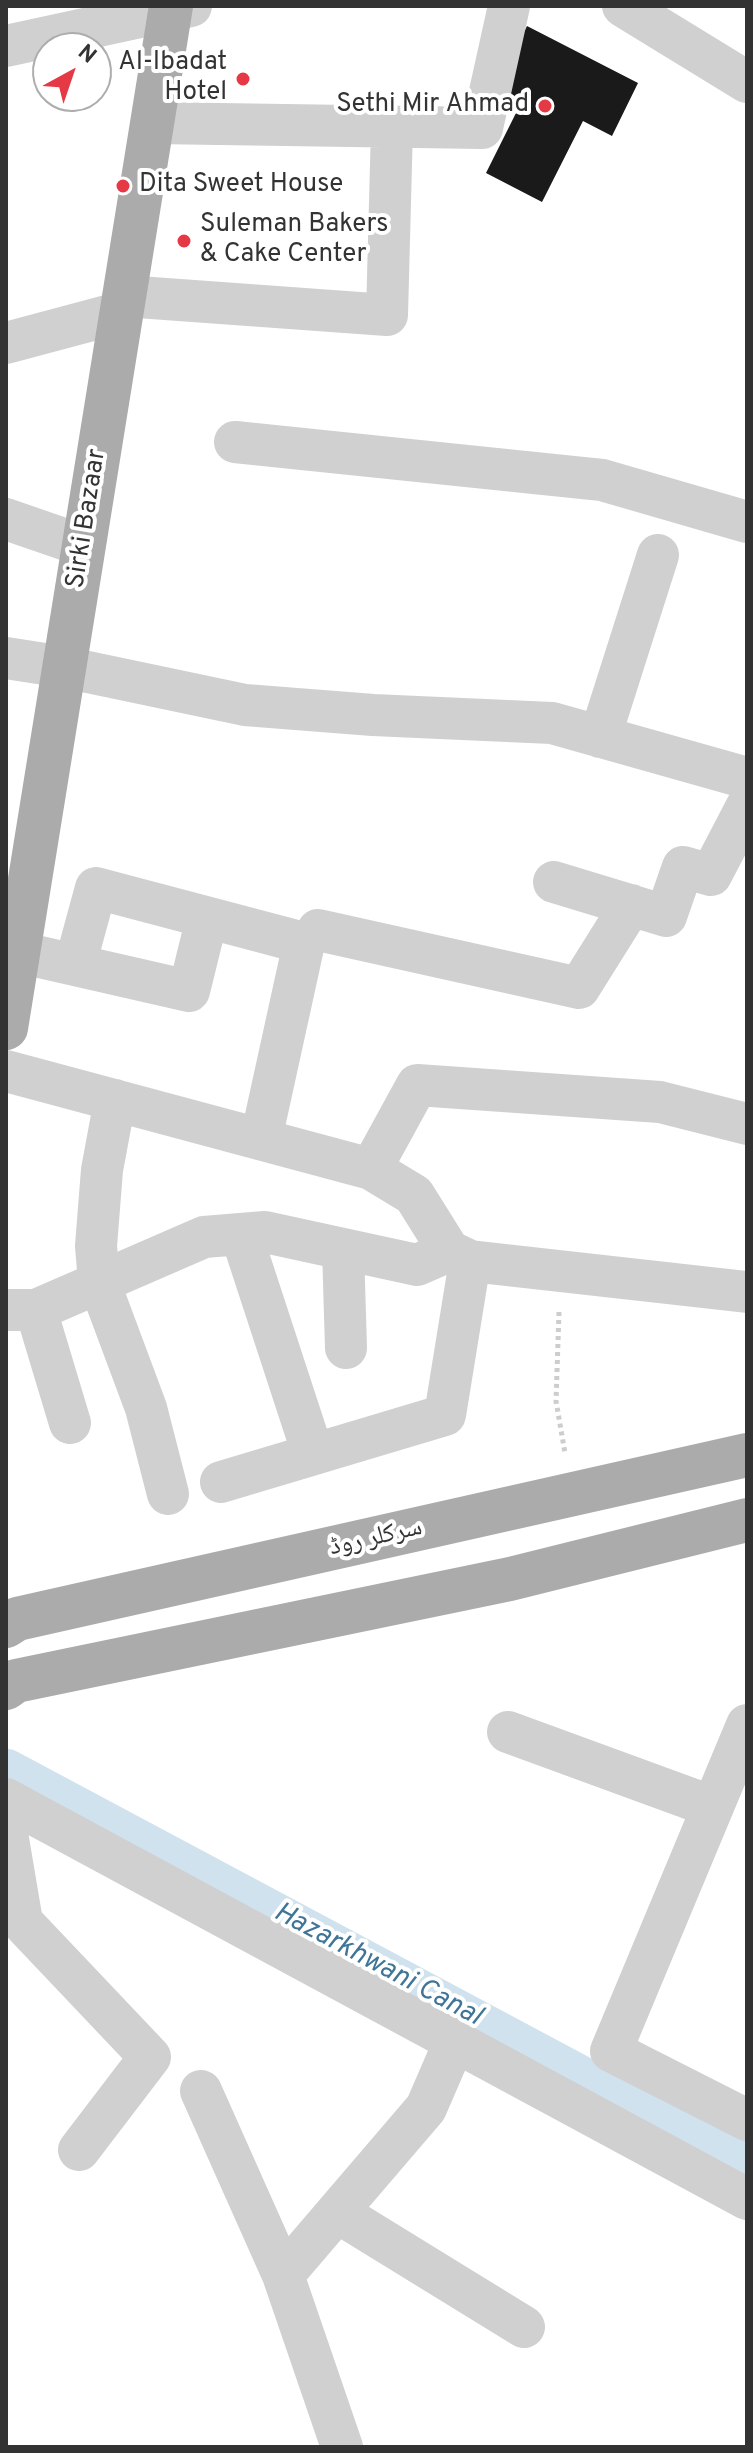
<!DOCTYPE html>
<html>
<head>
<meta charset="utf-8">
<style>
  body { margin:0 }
  #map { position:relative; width:753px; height:2453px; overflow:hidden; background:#fff; font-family:Overpass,sans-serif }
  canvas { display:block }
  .frame { position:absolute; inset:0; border:8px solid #333; pointer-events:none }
  .north { position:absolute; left:32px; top:32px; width:80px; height:80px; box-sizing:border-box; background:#fff; border:2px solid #adadad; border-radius:50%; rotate:40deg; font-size:22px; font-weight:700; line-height:32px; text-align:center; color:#333 }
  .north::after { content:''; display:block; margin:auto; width:28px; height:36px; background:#e63946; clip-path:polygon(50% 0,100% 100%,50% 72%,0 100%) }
</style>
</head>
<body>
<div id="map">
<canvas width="753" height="2453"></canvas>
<div class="frame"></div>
<div class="north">N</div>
</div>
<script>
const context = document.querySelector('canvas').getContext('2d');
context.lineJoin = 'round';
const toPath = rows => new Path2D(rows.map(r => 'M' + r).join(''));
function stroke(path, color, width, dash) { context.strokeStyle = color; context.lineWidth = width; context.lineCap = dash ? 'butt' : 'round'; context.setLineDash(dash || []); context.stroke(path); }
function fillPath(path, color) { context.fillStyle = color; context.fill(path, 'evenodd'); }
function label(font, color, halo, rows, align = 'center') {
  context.font = font + ' Overpass,"Noto Naskh Arabic",sans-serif'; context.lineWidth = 8; context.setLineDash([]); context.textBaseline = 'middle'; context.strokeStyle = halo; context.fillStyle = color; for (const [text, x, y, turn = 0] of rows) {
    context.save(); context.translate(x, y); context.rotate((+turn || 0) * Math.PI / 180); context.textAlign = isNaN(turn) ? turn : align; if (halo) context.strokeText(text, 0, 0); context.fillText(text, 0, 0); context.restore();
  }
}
stroke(toPath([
  [7,1770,621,2098,747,2162]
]), '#cfe2ee', 42);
fillPath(toPath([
  [527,26,638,83,612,136,583,121,542,202,486,173,520,105,494,92]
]), '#1a1a1a');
stroke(toPath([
  [559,1312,556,1401,565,1453]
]), '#cdcdcd', 5, [4, 4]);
stroke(toPath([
  [623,6,747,82],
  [6,46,191,6],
  [153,123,482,128,509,6],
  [124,296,387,315,392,127],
  [6,343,122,312],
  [235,442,602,480,747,522],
  [6,519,84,546],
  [6,658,64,667,245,705,373,715,552,723,747,778],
  [600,737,658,555],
  [554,882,666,916,683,867,711,875,747,806],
  [318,930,579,988,631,905],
  [18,952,189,991,207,918],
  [75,965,96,888,304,943,261,1139],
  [6,1071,371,1169,414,1195,449,1251,470,1261,747,1292],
  [115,1100,102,1170,96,1246,99,1282,146,1408,168,1494],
  [371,1169,417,1085,660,1102,747,1124],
  [241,1234,313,1454],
  [343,1249,346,1348],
  [6,1310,36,1310,204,1237,265,1232,417,1265,449,1251],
  [36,1310,70,1423],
  [221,1482,445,1415,470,1261],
  [747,1725,611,2051,747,2120],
  [508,1732,713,1807],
  [6,1799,747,2199],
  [6,1827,22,1922,150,2057,79,2150],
  [201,2091,283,2275,342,2447],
  [337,2212,524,2327],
  [283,2275,426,2108,455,2041]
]), '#d0d0d0', 42);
stroke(toPath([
  [6,1028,171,6],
  [6,1626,17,1619,747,1455],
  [6,1688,16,1681,510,1579,747,1520]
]), '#ababab', 44);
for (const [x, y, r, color] of [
  [243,79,8,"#e63946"],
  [545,106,8,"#e63946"],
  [123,186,8,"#e63946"],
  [184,241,8,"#e63946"]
]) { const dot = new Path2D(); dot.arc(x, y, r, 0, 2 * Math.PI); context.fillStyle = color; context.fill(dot); stroke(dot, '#fff', 3); }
label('26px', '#333', '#fff', [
  ["Al-Ibadat",227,64],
  ["Hotel",227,94],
  ["Sethi Mir Ahmad",529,106],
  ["Dita Sweet House",139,186,"left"],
  ["Suleman Bakers",200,226,"left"],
  ["& Cake Center",200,256,"left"]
], 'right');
label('26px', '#333', '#fff', [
  ["Sirki Bazaar",88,519,-81],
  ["سرکلر روڈ",376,1539,-13]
]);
label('italic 28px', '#3f7597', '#fff', [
  ["Hazarkhwani Canal",377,1966,28]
]);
</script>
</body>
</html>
